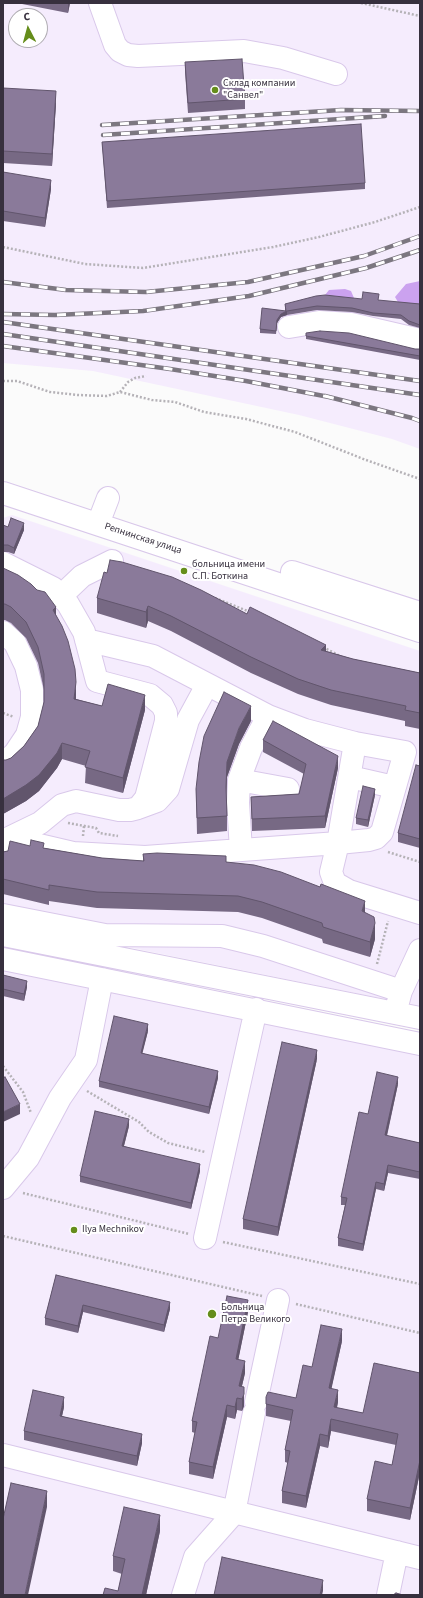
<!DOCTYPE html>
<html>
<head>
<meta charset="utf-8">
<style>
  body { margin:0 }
  #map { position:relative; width:423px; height:1598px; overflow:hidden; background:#fbfbfb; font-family:"Source Sans 3",sans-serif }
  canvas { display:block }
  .frame { position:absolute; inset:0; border:4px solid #37303e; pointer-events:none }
  .north { position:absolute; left:8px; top:8px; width:40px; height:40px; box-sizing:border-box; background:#fff; border:1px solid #afacb2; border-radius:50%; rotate:354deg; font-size:11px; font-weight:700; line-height:16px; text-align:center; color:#37303e }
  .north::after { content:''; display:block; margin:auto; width:14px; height:18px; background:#658d1b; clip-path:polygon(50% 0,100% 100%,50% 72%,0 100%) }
</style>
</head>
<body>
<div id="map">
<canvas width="423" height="1598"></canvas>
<div class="frame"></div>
<div class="north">С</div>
</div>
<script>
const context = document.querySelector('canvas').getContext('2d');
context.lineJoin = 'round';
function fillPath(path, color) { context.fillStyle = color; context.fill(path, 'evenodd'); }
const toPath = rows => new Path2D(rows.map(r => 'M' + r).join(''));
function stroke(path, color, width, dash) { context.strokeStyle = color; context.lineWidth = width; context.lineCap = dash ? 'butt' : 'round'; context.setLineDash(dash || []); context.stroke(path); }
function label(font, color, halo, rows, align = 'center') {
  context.font = font + ' "Source Sans 3",sans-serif'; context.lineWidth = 4; context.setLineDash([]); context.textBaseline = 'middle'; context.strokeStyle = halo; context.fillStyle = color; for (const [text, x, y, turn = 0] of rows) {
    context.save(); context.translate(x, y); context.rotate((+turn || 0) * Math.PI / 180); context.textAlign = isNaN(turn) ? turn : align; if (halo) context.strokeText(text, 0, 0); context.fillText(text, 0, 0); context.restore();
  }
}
fillPath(toPath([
  [3,3,420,3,420,449,392,439,299,415,93,371,3,363],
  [16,16,40,16,40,40,16,40],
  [12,515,420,651,420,1006,3,922,3,518],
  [3,949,420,1032,420,1595,3,1595]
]), '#f5ecfd');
fillPath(toPath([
  [420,281,420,304,398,302,395,297,406,284],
  [345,289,351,291,354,298,348,299,329,298,325,295,329,290]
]), '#cba2ef');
const minor = toPath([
  [100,3,115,45,120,51,128,55,138,56,244,51,283,58,336,74],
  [289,327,319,322,351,324,420,340],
  [3,493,420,631],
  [98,524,108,498],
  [3,563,53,588,68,604,84,632,97,681,150,695,162,705,166,713,166,721,146,798,138,808,130,810,119,810,76,801,62,805,40,823,5,840],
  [292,572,420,613],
  [61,596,82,576,112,561],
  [3,632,15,643,26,666,32,690,32,717,27,735,15,753,3,764],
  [355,743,338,843,331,872,335,883,349,891,420,913],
  [350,777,394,787],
  [239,780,288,789],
  [138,808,157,801,168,789,188,720,207,685],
  [9,838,73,853,145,857,338,843,369,840,376,838,382,832,405,752,355,743,305,730,268,716,153,656,86,640],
  [241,850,238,803,239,780,251,748,268,716],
  [3,915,105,935,222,936,263,946,401,991],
  [3,935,420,1018],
  [3,959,420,1044],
  [397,1006,401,991,420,950],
  [3,1188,28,1158,60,1098,86,1060,102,979],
  [205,1238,256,1009],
  [256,1402,278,1300],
  [3,1455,420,1558],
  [183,1595,195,1557,234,1513,254,1413],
  [388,1595,397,1552]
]);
stroke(minor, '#d9c8ea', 24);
stroke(toPath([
  [361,3,420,16],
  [3,247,85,264,143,268,273,247,319,237,375,222,420,207],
  [3,381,17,381,50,392,78,395,107,396,120,392,152,400,175,402,204,412,246,419,295,432,366,460,420,479],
  [120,392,128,382,135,378,146,376],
  [215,598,250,612],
  [323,647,340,656],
  [3,713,14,717],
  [68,823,96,828,99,833,118,836],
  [83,836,84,826],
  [388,852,420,862],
  [377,964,388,921],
  [3,1066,23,1092,31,1113],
  [87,1091,139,1122,149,1132,168,1143,205,1152],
  [23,1193,189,1234],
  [3,1236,262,1296],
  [223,1242,420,1284],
  [296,1304,420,1333]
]), '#b5b2b7', 2.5, [2, 2]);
stroke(minor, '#fff', 22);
const rail = toPath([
  [102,125,341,110,420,111],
  [103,135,385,116],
  [3,282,66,290,146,292,248,282,364,256,420,236],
  [3,314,55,315,143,311,249,296,366,268,420,250],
  [3,322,420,381],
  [3,334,420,395],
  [3,346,170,369,246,381,329,397],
  [325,396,412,418,420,421]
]);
stroke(rail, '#7c7780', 4.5);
stroke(rail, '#fff', 3, [9]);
fillPath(toPath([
  [17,3,70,3,68,13],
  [185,62,245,99,245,109,188,113,185,72],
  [3,88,56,103,52,166,3,163],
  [102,142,365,183,365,189,107,208],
  [3,172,51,189,45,227,3,221],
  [362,299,420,304,420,328,409,325,401,319,373,316,352,312,317,310,287,315,281,317,277,323,276,334,260,333,260,329,285,311,285,304],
  [306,336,415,349,420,349,420,360,306,339],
  [3,525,8,527,24,530,14,554,8,552,3,552],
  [3,568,56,615,76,699,102,706,145,710,123,793,85,783,86,766,62,759,57,768,39,791,26,801,3,814,3,760,6,760,11,758,24,746,38,726,44,702,44,690,38,663,26,638,11,623,5,620,3,620],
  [107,573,247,614,326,651,353,659,420,673,420,729,405,726,405,721,331,705,298,694,251,673,171,631,148,621,146,628,97,613,97,598],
  [251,721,239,744,227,777,226,794,227,816,227,831,197,834,196,789],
  [263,740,338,768,325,828,252,831,251,797,299,794,304,774,263,752],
  [420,766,420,848,398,842,398,833],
  [375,795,368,827,356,824,356,818],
  [44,848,102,858,143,861,143,854,226,862,365,913,375,939,370,957,323,943,322,939,262,918,238,912,97,908,49,901,49,905,3,894,3,852],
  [3,975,27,987,24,1001,3,996],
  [148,1031,142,1053,218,1078,209,1114,99,1087,99,1081],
  [317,1059,278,1236,243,1229,243,1219],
  [398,1084,387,1136,420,1143,420,1179,388,1173,384,1191,376,1189,363,1251,338,1246,338,1238,345,1205,341,1205,341,1197,368,1114],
  [129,1126,124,1146,200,1171,191,1209,80,1182,80,1176],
  [56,1275,170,1309,164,1332,83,1312,78,1333,45,1325,45,1318],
  [248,1312,238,1360,245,1373,242,1386,244,1406,242,1411,237,1410,235,1419,227,1417,213,1479,189,1474,189,1462,195,1433,192,1432,192,1421,218,1338],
  [342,1341,331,1389,338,1402,337,1408,363,1413,420,1373,420,1472,410,1520,367,1511,367,1499,392,1465,396,1445,331,1431,328,1448,320,1446,306,1508,282,1503,282,1491,288,1463,285,1462,285,1450,291,1421,266,1416,266,1397,296,1398,312,1367],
  [64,1407,62,1416,142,1443,137,1466,24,1440,24,1431],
  [160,1531,146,1595,103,1595,118,1591,122,1574,113,1571,113,1556]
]), '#776984');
fillPath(toPath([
  [68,3,70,3,68,13],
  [56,91,56,103,52,166,52,154],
  [51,180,51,189,45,227,45,218],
  [287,311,287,315,281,317,277,323,276,334,277,320,281,314],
  [24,523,24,530,14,554,14,548],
  [148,606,148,621,146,628,146,612],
  [56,607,56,622,53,610],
  [326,645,326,660,321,650],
  [76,682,76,698,74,714,74,699],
  [145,695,145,710,123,793,123,778],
  [251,706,251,721,239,744,227,777,226,803,226,787,227,762,239,728],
  [62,743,62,759,57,768,39,791,26,801,3,814,3,799],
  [338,756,338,768,325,828,325,816],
  [375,789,375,795,368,827,368,820],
  [365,901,365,916,362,911],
  [375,923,375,939,370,957,370,942],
  [27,981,27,987,24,1001,24,994],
  [148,1024,148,1031,141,1059,141,1053],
  [317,1050,317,1059,278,1236,278,1227],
  [218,1071,218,1078,209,1114,209,1107],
  [398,1077,398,1084,385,1143,385,1135],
  [20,1104,20,1114,3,1122,3,1112],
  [129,1119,129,1126,122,1153,122,1146],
  [200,1164,200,1171,191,1209,191,1203],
  [388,1165,388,1173,384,1191,384,1184],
  [376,1182,376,1189,363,1251,363,1244],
  [248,1300,248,1312,236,1371,236,1359],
  [170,1302,170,1309,164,1332,164,1325],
  [83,1305,83,1312,78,1333,78,1326],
  [342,1329,342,1341,329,1400,329,1388],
  [245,1361,245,1373,239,1398,239,1386],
  [338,1390,338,1402,334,1419,334,1407],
  [244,1394,244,1406,242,1411,242,1399],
  [64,1397,64,1407,60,1425,60,1416],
  [237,1398,237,1410,235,1419,235,1407],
  [227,1405,227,1417,213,1479,213,1467],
  [331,1419,331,1431,328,1448,328,1436],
  [142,1434,142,1443,137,1466,137,1456],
  [320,1434,320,1446,306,1508,306,1496],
  [420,1460,420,1472,410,1520,410,1508],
  [47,1491,47,1507,28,1595,25,1595],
  [160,1515,160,1531,146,1595,142,1595],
  [323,1580,323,1591,322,1595,320,1595]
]), '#61556c');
const building = toPath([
  [242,59,245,99,188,103,185,62,242,59],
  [3,88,56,91,52,154,3,151,3,88],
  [361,124,365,183,107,201,102,142,361,124],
  [3,172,51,180,45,218,3,211,3,172],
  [363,292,379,294,378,300,420,304,420,325,409,321,401,315,373,313,352,308,317,306,287,311,281,314,277,320,276,331,260,329,262,308,286,311,285,304,316,296,325,295,362,299,363,292],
  [320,331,349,333,415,349,420,349,420,356,306,336,306,333,320,331],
  [11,518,24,523,14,548,8,545,3,545,3,525,8,527,11,518],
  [110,560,122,562,172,577,201,590,247,614,250,607,326,645,321,650,353,659,420,673,420,713,405,710,406,706,331,690,298,679,251,657,171,616,148,606,146,612,97,598,104,572,107,573,110,560],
  [3,568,18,575,31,584,37,590,45,592,56,607,53,610,62,626,68,641,75,669,76,682,74,699,102,706,108,684,145,695,123,778,85,767,90,751,62,743,57,753,39,775,26,785,3,799,3,760,6,760,11,758,24,746,38,726,44,702,44,674,38,647,26,622,11,607,5,604,3,604,3,568],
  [224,692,251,706,239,728,227,762,226,787,227,816,197,818,196,789,199,762,204,736,224,692],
  [273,721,338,756,325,816,252,819,251,797,299,794,306,764,263,740,273,721],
  [416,765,420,766,420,839,398,833,416,765],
  [363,786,375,789,368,820,356,818,363,786],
  [31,840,44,843,43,848,102,858,144,861,143,854,157,853,226,856,226,862,254,865,281,872,320,887,321,884,365,901,362,911,374,917,375,923,370,942,323,927,322,923,262,902,238,896,97,892,49,885,49,890,3,879,3,852,8,851,10,841,30,846,31,840],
  [3,975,27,981,24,994,3,989,3,975],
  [114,1016,148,1024,141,1053,218,1071,209,1107,99,1081,114,1016],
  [282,1042,317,1050,278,1227,243,1219,282,1042],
  [377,1072,398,1077,385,1135,420,1143,420,1172,388,1165,384,1184,376,1182,363,1244,338,1238,347,1198,341,1197,359,1112,368,1114,377,1072],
  [5,1077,20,1104,3,1112,3,1078,5,1077],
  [95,1111,129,1119,122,1146,200,1164,191,1203,80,1176,95,1111],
  [56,1275,170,1302,164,1325,83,1305,78,1326,45,1318,56,1275],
  [227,1296,248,1300,236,1359,245,1361,239,1386,244,1387,244,1394,242,1399,237,1398,235,1407,227,1405,213,1467,189,1462,197,1422,192,1421,210,1336,218,1338,227,1296],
  [321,1325,342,1329,329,1388,338,1390,334,1407,363,1413,374,1363,420,1373,420,1460,410,1508,367,1499,375,1461,392,1465,398,1434,331,1419,328,1436,320,1434,306,1496,282,1491,290,1451,285,1450,293,1410,266,1404,266,1397,268,1392,296,1398,303,1365,312,1367,321,1325],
  [33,1390,64,1397,60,1416,142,1434,137,1456,24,1431,33,1390],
  [11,1483,47,1491,25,1595,3,1595,3,1519,11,1483],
  [124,1507,160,1515,142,1595,103,1595,105,1588,118,1591,125,1559,113,1556,124,1507],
  [222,1557,323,1580,320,1595,214,1595,222,1557],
  [396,1593,403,1595,393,1595,396,1593]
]);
fillPath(building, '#8a7a9a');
stroke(building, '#61556c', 1);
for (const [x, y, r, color] of [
  [215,90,4,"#658d1b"],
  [184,571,4,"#658d1b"],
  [74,1230,4,"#658d1b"],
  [212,1314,5,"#658d1b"]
]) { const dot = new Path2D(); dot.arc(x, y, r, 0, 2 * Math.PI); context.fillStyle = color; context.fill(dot); stroke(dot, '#fff', 1.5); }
label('10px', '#37303e', '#fff', [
  ["Склад компании",223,84],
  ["\"Санвел\"",223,96],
  ["больница имени",192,565],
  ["С.П. Боткина",192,577],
  ["Ilya Mechnikov",82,1230],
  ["Больница",221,1308],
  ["Петра Великого",221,1320]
], 'left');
label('10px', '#37303e', '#fff', [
  ["Репнинская улица",143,539,18]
]);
</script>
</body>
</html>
